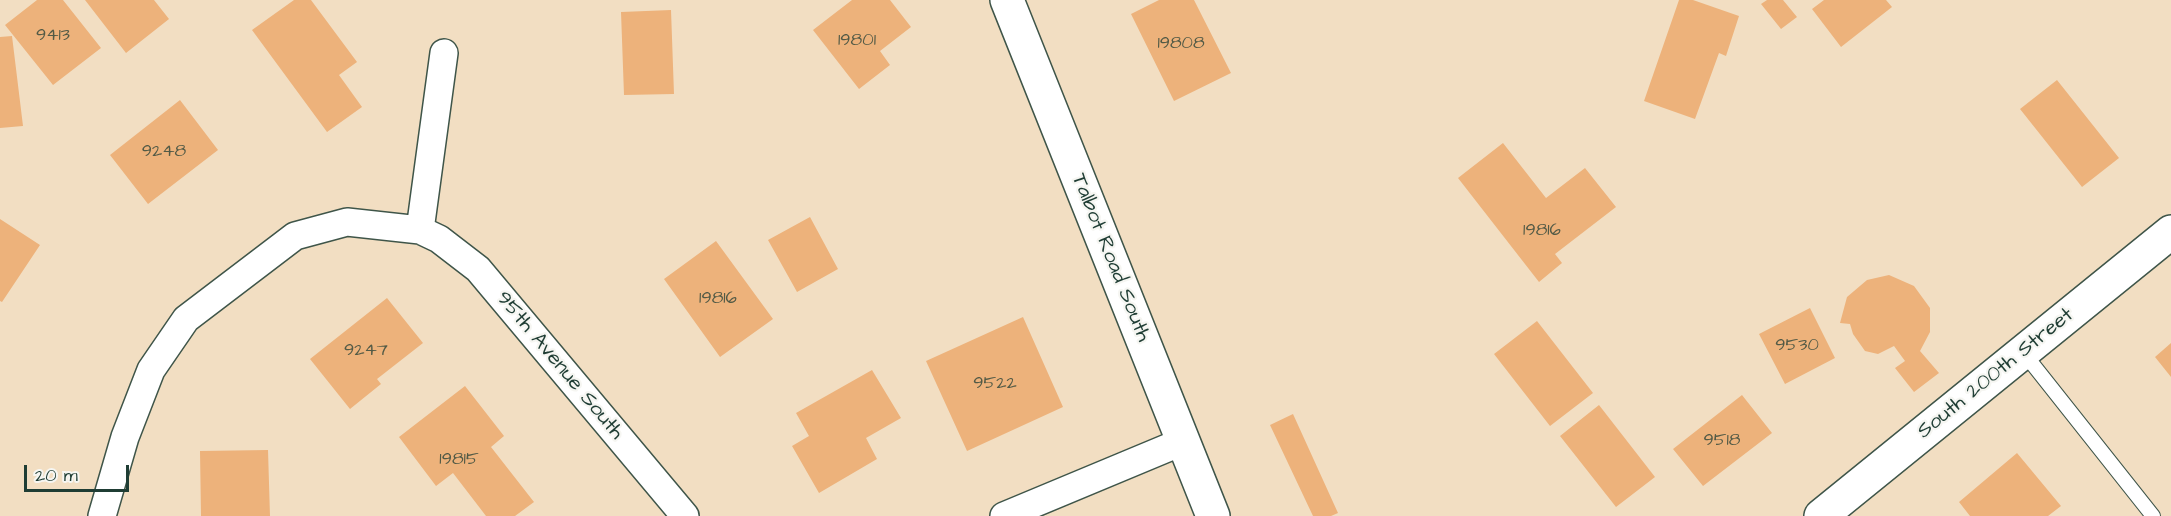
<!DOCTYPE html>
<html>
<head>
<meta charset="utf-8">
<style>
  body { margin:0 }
  #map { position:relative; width:2171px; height:516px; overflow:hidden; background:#f2dec2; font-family:"Architects Daughter",sans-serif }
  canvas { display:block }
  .scale { position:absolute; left:24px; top:465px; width:105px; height:27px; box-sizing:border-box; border:3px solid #1f3d34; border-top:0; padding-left:8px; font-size:18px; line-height:21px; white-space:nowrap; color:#1f3d34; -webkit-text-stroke:4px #f6f6f2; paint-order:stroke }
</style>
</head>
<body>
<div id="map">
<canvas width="2171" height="516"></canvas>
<div class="scale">20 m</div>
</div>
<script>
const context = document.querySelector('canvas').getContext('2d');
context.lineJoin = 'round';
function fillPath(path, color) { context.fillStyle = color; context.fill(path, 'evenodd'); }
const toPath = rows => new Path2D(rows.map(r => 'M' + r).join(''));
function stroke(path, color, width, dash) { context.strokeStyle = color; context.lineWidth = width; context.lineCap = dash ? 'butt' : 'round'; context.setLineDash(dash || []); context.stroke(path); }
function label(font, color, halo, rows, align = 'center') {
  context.font = font + ' "Architects Daughter",sans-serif'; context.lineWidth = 4.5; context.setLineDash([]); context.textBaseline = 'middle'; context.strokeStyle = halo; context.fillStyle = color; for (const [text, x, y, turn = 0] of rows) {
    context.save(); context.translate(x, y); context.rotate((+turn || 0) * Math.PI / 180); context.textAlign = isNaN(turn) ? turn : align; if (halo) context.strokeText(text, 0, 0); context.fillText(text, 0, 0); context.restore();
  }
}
fillPath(toPath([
  [37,0,63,0,101,48,53,85,5,25],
  [85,0,154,0,169,19,126,53],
  [294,0,311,0,357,62,339,75,362,107,327,132,252,30],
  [852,0,890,0,911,27,880,51,890,65,859,89,813,30],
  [1159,0,1194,0,1231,73,1174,101,1131,14],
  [1679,0,1693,0,1739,16,1726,56,1719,53,1695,119,1644,101],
  [1767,0,1783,0,1797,17,1781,29,1761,4],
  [1824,0,1886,0,1892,7,1841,47,1812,9],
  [671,10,674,94,624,95,621,12],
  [12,36,23,126,0,128,0,37],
  [2057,80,2119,158,2082,187,2020,109],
  [180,100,218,150,148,204,110,155],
  [1503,143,1546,198,1585,168,1616,207,1555,254,1562,263,1539,282,1458,178],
  [810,217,838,269,797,292,768,240],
  [0,219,40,245,2,302,0,301],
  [716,241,773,319,720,357,664,279],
  [1889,275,1914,286,1930,308,1930,332,1920,351,1939,373,1914,392,1895,368,1905,361,1894,346,1878,354,1865,351,1853,334,1850,324,1840,323,1847,297,1867,280],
  [387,298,423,343,377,379,381,384,350,409,310,359],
  [1810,308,1835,358,1785,384,1759,334],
  [1023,317,1063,407,967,451,926,361],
  [1537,321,1593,393,1550,426,1494,354],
  [2171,343,2171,377,2155,357],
  [872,370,901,418,866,438,877,459,819,493,792,446,809,436,796,413],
  [465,386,504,436,491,447,534,502,515,516,486,516,453,473,436,486,399,437],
  [1742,395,1772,433,1703,486,1673,449],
  [1599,405,1655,477,1616,507,1560,436],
  [1293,414,1338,513,1331,516,1313,516,1270,425],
  [268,450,270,516,201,516,200,451],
  [2017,453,2061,506,2048,516,1970,516,1959,502]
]), '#edb27b');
const service = toPath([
  [2023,352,2153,516]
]);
const minor = toPath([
  [420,230,439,239,478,269,685,516],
  [102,516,125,437,151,370,186,319,295,236,347,222,420,230,444,53],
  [1004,516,1184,441]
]);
const tertiary = toPath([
  [1007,0,1213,516],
  [1821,516,2171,232]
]);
stroke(service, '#3f5549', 16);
stroke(minor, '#3f5549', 30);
stroke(tertiary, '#3f5549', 36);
stroke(service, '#fff', 14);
stroke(minor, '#fff', 27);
stroke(tertiary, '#fff', 33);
label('18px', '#525a46', null, [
  ["9413",53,36],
  ["19801",857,41],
  ["19808",1181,44],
  ["9248",164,152],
  ["19816",1542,231],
  ["19816",718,299],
  ["9530",1797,346],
  ["9247",366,351],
  ["9522",995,384],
  ["9518",1722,441],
  ["19815",459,460]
]);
label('21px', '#1f3d34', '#f6f6f2', [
  ["Talbot Road South",1110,258,68],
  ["95th Avenue South",559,366,50],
  ["South 200th Street",1996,374,-39]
]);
</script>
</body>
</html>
